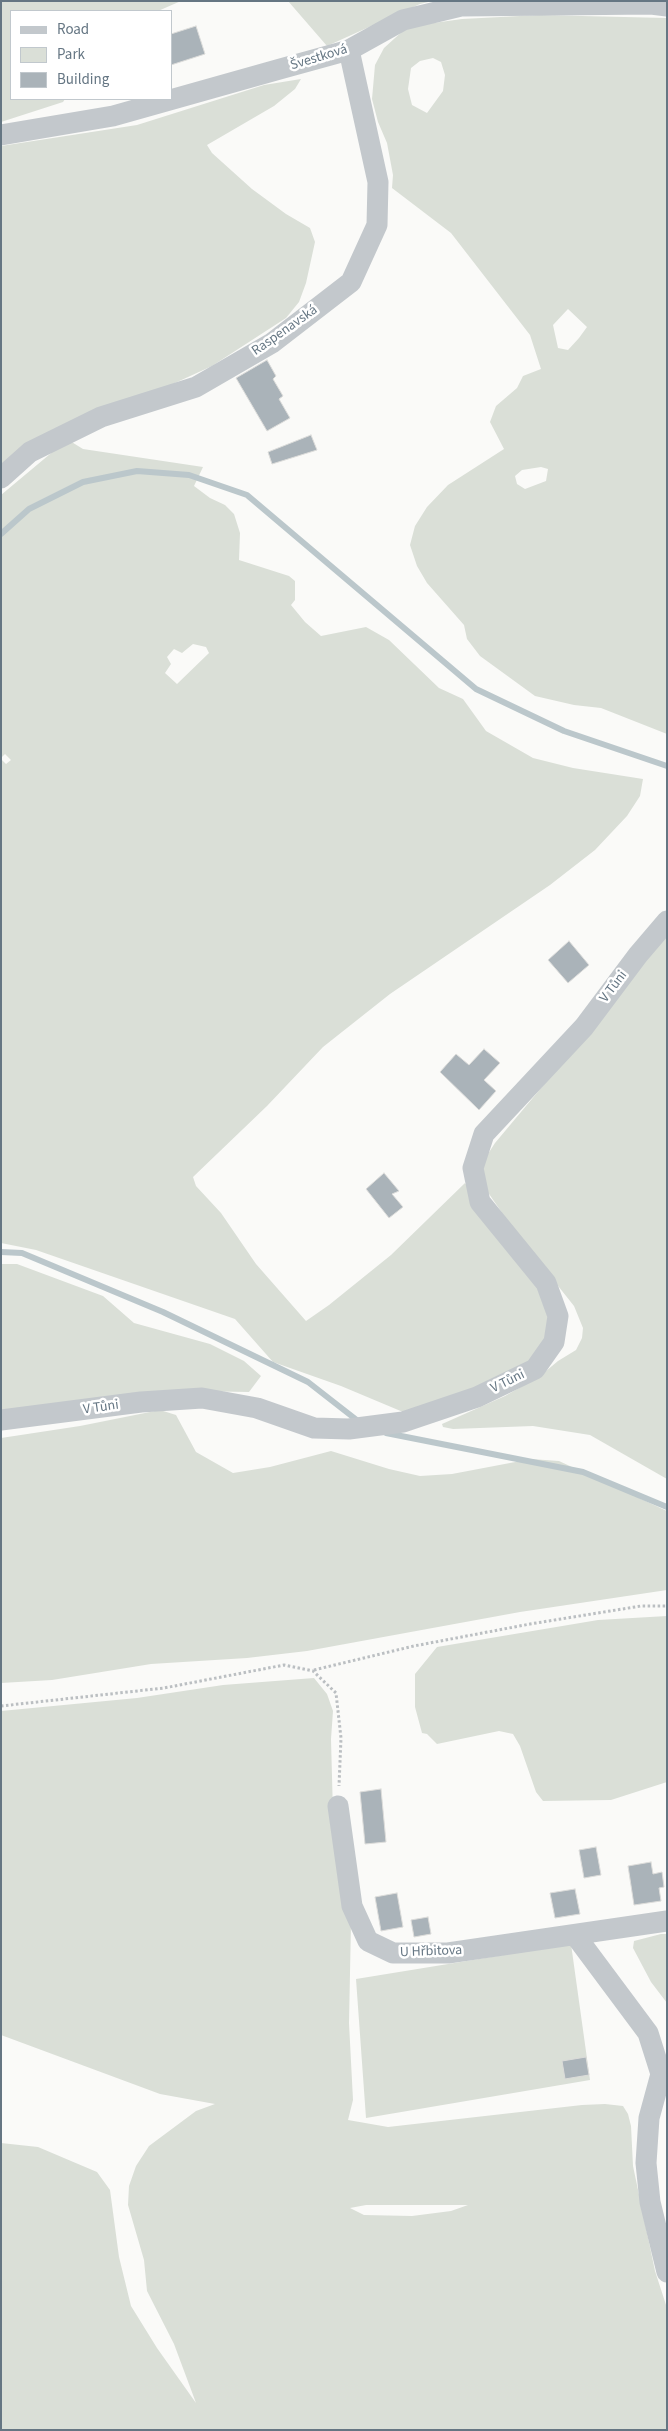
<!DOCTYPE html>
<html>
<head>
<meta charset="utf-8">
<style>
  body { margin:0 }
  #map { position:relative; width:668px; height:2431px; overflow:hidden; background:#fafaf8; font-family:"Source Sans 3",sans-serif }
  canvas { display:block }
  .frame { position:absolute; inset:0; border:2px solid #657683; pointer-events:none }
  .legend { position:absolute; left:10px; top:10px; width:162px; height:90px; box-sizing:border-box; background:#fff; border:1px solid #c1c8cd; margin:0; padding:6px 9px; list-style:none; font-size:15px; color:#657683 }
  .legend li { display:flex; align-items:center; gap:10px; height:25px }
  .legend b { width:25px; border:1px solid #c1c8cd }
</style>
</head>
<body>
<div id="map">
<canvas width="668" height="2431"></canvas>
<div class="frame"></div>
<ul class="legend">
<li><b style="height:6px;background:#c3c8cc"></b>Road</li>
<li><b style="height:14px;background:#dadfd7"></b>Park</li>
<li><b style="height:14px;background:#aab3b9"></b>Building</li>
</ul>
</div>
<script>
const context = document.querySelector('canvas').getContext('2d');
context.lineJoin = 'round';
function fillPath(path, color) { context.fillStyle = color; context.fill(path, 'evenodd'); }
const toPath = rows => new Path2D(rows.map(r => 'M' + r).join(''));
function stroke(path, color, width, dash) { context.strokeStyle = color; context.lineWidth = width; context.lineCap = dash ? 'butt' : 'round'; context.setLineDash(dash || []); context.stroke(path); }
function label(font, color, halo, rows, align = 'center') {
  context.font = font + ' "Source Sans 3",sans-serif'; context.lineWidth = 5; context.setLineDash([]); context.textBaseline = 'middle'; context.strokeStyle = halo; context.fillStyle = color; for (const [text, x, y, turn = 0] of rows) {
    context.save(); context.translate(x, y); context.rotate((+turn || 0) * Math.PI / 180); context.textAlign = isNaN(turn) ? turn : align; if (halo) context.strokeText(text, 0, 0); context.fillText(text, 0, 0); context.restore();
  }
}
fillPath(toPath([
  [1,1,181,1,158,11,11,11,11,99,65,99,63,102,1,122],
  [288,1,432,1,420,4,327,46],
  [539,15,667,18,667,734,601,708,574,705,535,696,480,656,467,639,464,625,427,583,417,566,410,545,415,526,427,507,448,485,504,449,490,422,496,406,517,388,523,376,541,369,530,335,451,233,392,188,393,175,387,143,378,122,372,99,375,65,384,48,405,29,426,24,462,19],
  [433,58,441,62,445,75,443,91,427,113,412,105,408,89,411,68,420,61],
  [568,309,587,327,579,338,568,350,558,348,553,325],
  [541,467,548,469,546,481,525,489,517,484,515,476,522,470],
  [301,79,295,89,274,106,207,145,212,153,252,189,286,214,310,228,315,242,306,283,299,302,286,318,212,366,151,394,1,470,1,146,137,125,264,85],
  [70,441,83,449,203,467,194,486,210,498,225,505,234,514,240,533,239,560,289,576,295,581,295,600,291,605,305,622,321,636,366,627,389,640,439,688,463,699,486,731,533,758,573,768,643,779,640,796,627,816,595,850,550,885,390,994,323,1047,267,1106,193,1177,196,1186,221,1213,256,1264,306,1321,329,1305,391,1255,465,1183,496,1229,546,1292,551,1325,538,1352,529,1362,480,1391,403,1412,341,1386,273,1362,235,1319,36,1250,1,1243,1,759,6,764,11,760,5,754,1,758,1,495,56,449],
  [193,644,206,647,209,653,177,684,165,673,171,664,167,657,174,649,182,653],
  [667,931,667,1479,590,1435,533,1426,453,1429,443,1427,442,1424,505,1396,540,1376,558,1361,576,1350,582,1338,583,1328,574,1306,516,1233,487,1191,482,1172,486,1157,495,1143,624,989],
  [1,1264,17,1264,103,1296,134,1323,210,1344,244,1361,261,1376,249,1392,190,1391,1,1410],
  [160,1410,176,1415,196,1452,233,1473,270,1467,331,1451,389,1469,420,1476,452,1474,531,1459,559,1461,667,1511,667,1590,520,1612,307,1651,247,1658,151,1664,52,1680,1,1683,1,1438,80,1426],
  [667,1616,667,1782,611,1800,543,1801,536,1792,520,1746,513,1734,499,1731,437,1744,427,1734,422,1733,415,1707,415,1674,437,1647,598,1620],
  [314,1678,327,1694,333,1711,331,1739,333,1814,351,1923,349,2023,353,2100,348,2120,388,2127,582,2105,605,2104,623,2106,628,2114,631,2126,633,2166,655,2271,667,2308,667,2430,1,2430,1,2143,38,2147,97,2172,110,2190,119,2257,131,2306,157,2348,196,2403,174,2344,147,2291,144,2260,128,2205,129,2186,136,2166,149,2146,196,2111,215,2104,160,2094,1,2035,1,1711,137,1698,223,1685],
  [366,2205,468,2205,451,2211,412,2216,364,2215,350,2208],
  [661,1934,667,1934,667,2003,651,1982,633,1948,634,1941],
  [571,1944,590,2080,366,2118,356,1979]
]), '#dadfd7');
stroke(toPath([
  [1,534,29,509,83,482,137,471,189,475,247,495,476,689,564,731,667,766],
  [1,1252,22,1253,163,1312,308,1382,358,1421],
  [386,1433,583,1472,667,1507]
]), '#bbc7cb', 6);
const building = toPath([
  [196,26,205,54,171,65,171,34,196,26],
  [267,360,276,376,273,379,283,396,279,399,290,418,267,431,236,378,267,360],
  [311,435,317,450,272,464,268,452,311,435],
  [569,941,589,965,568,983,548,960,569,941],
  [484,1049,500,1063,484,1080,496,1091,479,1110,440,1072,456,1054,469,1065,484,1049],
  [384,1173,399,1191,392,1194,403,1207,389,1218,366,1189,384,1173],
  [381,1789,386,1842,365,1844,360,1792,381,1789],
  [596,1847,601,1875,584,1878,579,1850,596,1847],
  [651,1862,653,1874,662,1872,664,1887,659,1888,661,1901,634,1905,628,1866,651,1862],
  [575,1889,580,1914,555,1918,550,1893,575,1889],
  [397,1893,403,1927,381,1931,375,1897,397,1893],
  [428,1917,431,1934,414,1937,411,1920,428,1917],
  [586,2057,589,2075,565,2079,562,2061,586,2057]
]);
fillPath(building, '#aab3b9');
stroke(building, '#dcdcda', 1);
stroke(toPath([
  [314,1670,414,1646,530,1624,641,1606,667,1606],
  [1,1706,164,1688,284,1665,313,1671,336,1693,341,1738,339,1786]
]), '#bbbfc2', 3, [2.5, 2.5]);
stroke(toPath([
  [1,135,113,116,280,69,349,50,403,20,461,6,651,4,667,6],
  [1,478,30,452,101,417,196,387,272,343,351,282,377,225,378,182,349,50],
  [1,1420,141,1402,202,1398,257,1408,314,1428,349,1429,403,1422,477,1397,535,1369,554,1342,558,1316,546,1283,480,1202,473,1168,484,1134,584,1027,638,955,667,921],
  [338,1806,352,1906,368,1941,393,1953,448,1953,667,1921],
  [575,1935,648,2033,661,2074],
  [667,2072,661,2074,649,2118,646,2163,650,2202,667,2272]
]), '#c3c8cc', 21);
label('14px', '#657683', '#fff', [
  ["Švestková",319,58,-17],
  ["Raspenavská",285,331,-35],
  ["V Tůni",614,987,-53],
  ["V Tůni",508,1382,-26],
  ["V Tůni",101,1408,-8],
  ["U Hřbitova",431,1952,-2]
]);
</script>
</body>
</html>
